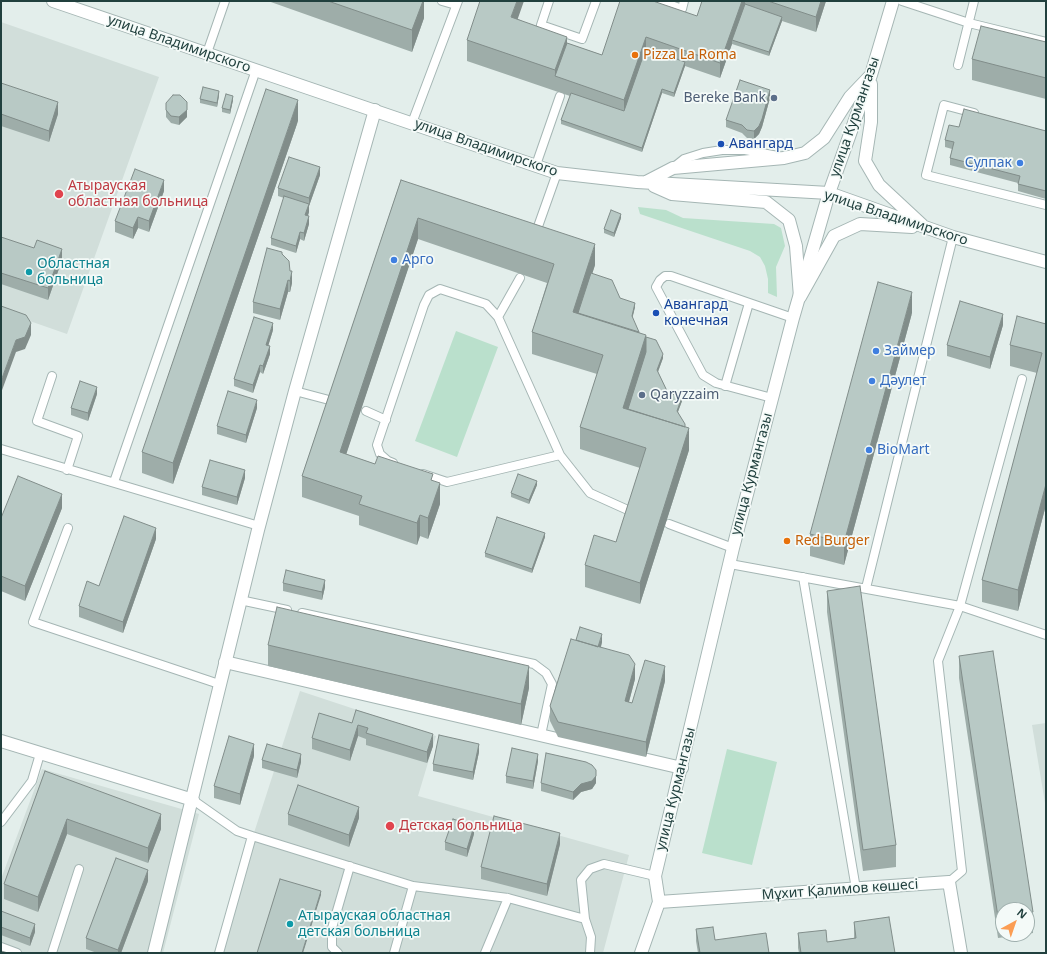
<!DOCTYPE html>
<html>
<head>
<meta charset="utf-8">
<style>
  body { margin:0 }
  #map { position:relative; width:1047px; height:954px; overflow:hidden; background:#e3eeeb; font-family:"Noto Sans",sans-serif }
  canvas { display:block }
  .frame { position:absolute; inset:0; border:2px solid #21403e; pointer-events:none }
  .north { position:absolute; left:995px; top:902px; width:40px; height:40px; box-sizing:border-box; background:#f4faf8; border:1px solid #a0b0ae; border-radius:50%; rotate:40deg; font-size:11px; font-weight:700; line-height:16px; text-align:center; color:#21403e }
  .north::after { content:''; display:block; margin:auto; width:14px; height:18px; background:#fb9d53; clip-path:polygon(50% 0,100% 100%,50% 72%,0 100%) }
</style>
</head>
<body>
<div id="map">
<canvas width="1047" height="954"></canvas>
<div class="frame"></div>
<div class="north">N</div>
</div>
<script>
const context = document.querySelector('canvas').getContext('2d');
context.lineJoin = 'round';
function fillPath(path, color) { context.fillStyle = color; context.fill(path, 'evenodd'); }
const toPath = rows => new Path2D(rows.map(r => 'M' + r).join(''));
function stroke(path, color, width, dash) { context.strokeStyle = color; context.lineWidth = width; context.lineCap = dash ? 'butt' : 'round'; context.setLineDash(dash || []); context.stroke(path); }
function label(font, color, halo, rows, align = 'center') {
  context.font = font + ' "Noto Sans",sans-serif'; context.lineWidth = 3.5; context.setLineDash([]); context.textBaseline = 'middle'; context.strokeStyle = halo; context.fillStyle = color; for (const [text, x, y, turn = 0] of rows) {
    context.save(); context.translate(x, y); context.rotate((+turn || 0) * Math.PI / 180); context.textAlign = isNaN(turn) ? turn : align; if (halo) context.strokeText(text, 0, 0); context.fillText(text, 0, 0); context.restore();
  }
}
fillPath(toPath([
  [1,22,159,77,67,334,1,311],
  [300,691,436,736,418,796,629,855,603,953,215,953],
  [1046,723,1046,809,1032,725],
  [42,769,199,814,163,953,1,953,1,879]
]), '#d1deda');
fillPath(toPath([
  [638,207,666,210,683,218,774,224,781,228,785,246,776,267,777,297,768,293,768,279,765,266,760,257,750,251,640,214],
  [456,331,498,347,457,457,415,441],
  [727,749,777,762,752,865,702,853]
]), '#bae0cc');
const service = toPath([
  [442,1,456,5],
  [549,1,541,25,582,39,596,1],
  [660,1,682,9,684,1],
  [902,1,969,23,1046,42],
  [207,53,225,1],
  [958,65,974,1],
  [974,113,944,105,926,175,1046,205],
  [412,123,458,1],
  [536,165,560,96],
  [674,167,684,159,703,153,722,150,745,150,778,156],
  [535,235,557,173],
  [498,317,520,278],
  [52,376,37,421,78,436,67,470],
  [725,386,749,303],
  [295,391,329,400],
  [772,398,716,383,703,375,656,287,660,280,665,276,671,276,793,318],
  [366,411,386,420],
  [1,449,259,526],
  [393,463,388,461,380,454,377,445,424,305,429,295,440,289,486,304,498,317,560,455,590,493,630,511],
  [423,474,447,482,560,455],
  [114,482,256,70],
  [669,524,733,548],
  [68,528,33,622,219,684],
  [730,564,960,606,1046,635],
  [803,577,856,889],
  [866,588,953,237],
  [240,600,287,610],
  [302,613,534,664,546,673,552,684,541,735],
  [193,800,237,831,252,836],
  [1,822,32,781,40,754],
  [949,882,962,871,938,661,960,606,1022,379],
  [1,947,17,953],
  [52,953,79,869],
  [219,953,252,836,413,886,508,898,585,919],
  [338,953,332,947,332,928,350,866],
  [394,953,413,886],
  [485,953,508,898],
  [590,953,591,937,585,919,581,880,590,869,604,864,655,876]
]);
const minor = toPath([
  [225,662,682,768],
  [1,741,193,800],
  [659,902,949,882,961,953],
  [154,953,258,530,295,391,375,110],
  [641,953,659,902,655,876,733,548,793,318,829,193]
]);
const tertiary = toPath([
  [53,1,557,173,637,182,829,193,953,237,1046,262],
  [871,84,871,122,865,161,879,185,922,225],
  [646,182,673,168,784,158,805,153,824,138,850,97,871,75],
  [654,186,672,194,766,202,789,220,796,246,800,297],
  [829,193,871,75,893,1],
  [800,297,834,236,860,224,912,227]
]);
stroke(service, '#a5b6b4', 10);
stroke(minor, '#a5b6b4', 14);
stroke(tertiary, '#a5b6b4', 14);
stroke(service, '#fff', 8);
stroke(minor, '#fff', 12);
stroke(tertiary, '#fff', 12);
fillPath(toPath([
  [268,1,424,1,424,18,412,52],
  [702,1,826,1,816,32,782,21,769,56,732,44,720,78,685,66,674,97,662,93,642,152,561,124,561,120,570,96,467,61,467,40,518,19,567,43,602,55,697,16],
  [1046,42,1046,99,972,80,972,59],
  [1,83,58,114,49,142,1,126],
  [219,95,217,107,200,103,200,99],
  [770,98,762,127,759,134,754,139,747,138,742,133,726,127,726,120],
  [233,100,230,114,222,112,222,108],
  [187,102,187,117,179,125,171,123,166,117,166,103],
  [298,121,173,484,142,473,142,452],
  [959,127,1046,131,1046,199,1018,191,1018,183,950,165,950,158,952,149,945,147,945,140],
  [320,175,309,206,309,212,308,216,309,224,304,241,300,239,296,253,271,245,271,238,284,198,278,196,278,188],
  [401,180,595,265,592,274,620,298,635,307,632,318,639,332,646,337,663,358,658,372,668,393,682,401,678,412,685,427,689,450,640,604,585,587,585,565,616,542,640,468,580,449,580,427,597,374,532,354,532,332,547,283,418,239,346,454,375,464,433,481,440,504,428,539,420,536,417,545,359,525,359,516,302,497,302,476],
  [164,191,149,232,138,228,133,239,115,232,115,221],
  [621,218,614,237,604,233,604,229],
  [1,237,62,260,48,300,1,284],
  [282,254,290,271,292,283,290,292,288,292,280,320,253,313,253,302],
  [912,313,844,565,810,556,810,534],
  [1046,324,1046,505,1018,611,982,602,982,580,1037,373,1010,366,1010,345],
  [1003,325,990,369,947,356,947,345],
  [273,330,268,346,270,354,263,374,260,372,253,393,234,386,234,379],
  [97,394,88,421,71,415,71,408],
  [257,408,246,443,217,434,217,426],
  [245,478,237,505,202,495,202,487],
  [537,485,529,504,511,497,511,493],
  [62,508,25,601,1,591,1,518],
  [545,537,532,573,485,557,485,553],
  [156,539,123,633,79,617,79,606,99,586],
  [283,583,325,587,322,600,283,591],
  [827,591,896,845,896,867,863,871,827,612],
  [576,640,602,642,601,647,635,679,629,702,632,703,665,681,646,757,558,737,550,721,550,706],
  [268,645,529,688,521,725,268,666],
  [959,656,1033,912,1033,933,1027,934,1027,910,1003,910,1003,934,1027,934,998,938,959,678],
  [352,723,433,746,427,763,366,745,366,739,358,736,350,761,312,749,312,738],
  [479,752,473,780,433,771,433,764],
  [254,756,240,805,214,798,214,786],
  [262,760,301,762,297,778,262,768],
  [538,761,533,789,506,783,506,776],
  [45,771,161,829,148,863,67,834,38,912,4,899,4,884],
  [541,783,596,783,592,789,581,792,573,800,541,791],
  [288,814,359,818,349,847,288,825],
  [474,834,467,857,445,850,445,842],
  [560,844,547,896,481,879,481,867],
  [148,881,121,953,97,953,86,949,86,938],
  [1,911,35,932,30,946,1,935],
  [854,922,895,953,799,953,798,948,798,933,827,942,854,938],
  [696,929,715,940,769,953,698,953,696,941]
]), '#9eada9');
fillPath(toPath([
  [423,1,424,1,424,18,412,52,412,30],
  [517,1,524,1,511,38,511,17],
  [742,1,745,1,745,8,732,40,732,44,720,78,720,63],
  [821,1,826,1,816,32,816,17],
  [782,17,782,21,769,56,769,52],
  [567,37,567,58,555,76,555,70],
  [646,37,646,52,624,115,624,100],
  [685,62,685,66,674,97,674,93],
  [662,89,662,93,642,152,642,148],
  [770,90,770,98,762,127,759,134,754,139,754,131],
  [219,91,219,95,217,107,217,103],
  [233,96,233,100,230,114,230,110],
  [298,100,298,121,173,484,173,463],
  [58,102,58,114,49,142,49,131],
  [187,110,187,117,179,125,179,117],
  [320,167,320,175,309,206,309,198],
  [164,180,164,191,149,232,149,221],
  [309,204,309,212,305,223,305,215],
  [621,214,621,218,614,237,614,233],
  [309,216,309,224,304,241,304,233],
  [138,217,138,228,133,239,133,228],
  [418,218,418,239,340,473,340,452],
  [300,232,300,239,296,253,296,246],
  [595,244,595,265,574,330,573,312],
  [62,249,62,260,48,300,48,288],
  [292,271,292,283,290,292,290,281],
  [288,280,288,292,280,320,280,309],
  [912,292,912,313,844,565,844,543],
  [635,303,635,307,632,320,632,316],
  [1003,314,1003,325,990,369,990,357],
  [31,323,31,335,25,349,16,352,1,393,1,381,16,340],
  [273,323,273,330,266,353,266,345],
  [646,335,646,356,625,425,623,408],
  [270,346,270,354,263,374,263,366],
  [663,354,663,358,657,374,657,370],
  [260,365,260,372,253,393,253,385],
  [97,387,97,394,88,421,88,413],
  [682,397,682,401,677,414,677,411],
  [257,400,257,408,246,443,246,435],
  [689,428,689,450,640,604,640,583],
  [245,470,245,478,237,505,237,497],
  [537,481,537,485,529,504,529,500],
  [440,483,440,504,428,539,428,518],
  [1046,484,1046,505,1018,611,1018,590],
  [62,494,62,508,25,601,25,586],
  [420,515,420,536,417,545,417,523],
  [156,528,156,539,123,633,123,622],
  [545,533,545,537,532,573,532,569],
  [325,580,325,587,322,600,322,592],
  [602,634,602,642,598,657,598,649],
  [635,664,635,679,625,716,625,701],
  [529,666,529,688,521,725,521,704],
  [665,666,665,681,646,757,646,742],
  [358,725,358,736,350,761,350,750],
  [433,734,433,746,427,763,427,752],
  [254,744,254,756,240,805,240,794],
  [479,744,479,752,473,780,473,772],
  [301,754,301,762,297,778,297,770],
  [538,754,538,761,533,789,533,781],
  [596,776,596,783,592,789,581,792,573,800,573,792,581,784],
  [359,807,359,818,349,847,349,835],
  [161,814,161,829,148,863,148,848],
  [67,819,67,834,38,912,38,897],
  [474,826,474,834,467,857,467,849],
  [560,833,560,844,547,896,547,884],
  [148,870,148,881,121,953,118,953,118,950],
  [321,891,321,895,303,953,302,953],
  [35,924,35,932,30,946,30,938]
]), '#818d8a');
const building = toPath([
  [328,1,423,1,412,30,328,1],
  [480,1,517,1,511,17,567,37,555,70,467,40,480,1],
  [620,1,653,1,697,16,702,1,742,1,720,63,646,37,624,100,555,76,567,43,602,55,620,1],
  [768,1,821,1,816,17,768,1],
  [745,4,782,17,769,52,732,40,745,4],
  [981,26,1046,42,1046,78,972,59,981,26],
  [646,48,685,62,674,93,662,89,642,148,561,120,571,93,624,111,646,48],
  [740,80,770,90,762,119,759,126,754,131,747,130,742,125,726,120,740,80],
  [1,83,58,102,49,131,1,114,1,83],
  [203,87,219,91,217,103,200,99,203,87],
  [266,89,298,100,173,463,142,452,266,89],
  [226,94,233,96,230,110,222,108,226,94],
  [173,95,180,95,187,102,187,110,179,117,171,116,166,110,166,103,173,95],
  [964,109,1046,131,1046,191,1018,184,1020,176,950,158,954,142,945,140,949,125,959,127,964,109],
  [289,157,320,167,309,198,278,188,289,157],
  [135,169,164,180,149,221,138,217,133,228,115,221,135,169],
  [401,180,595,244,573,312,646,335,623,408,689,428,640,583,585,565,594,535,616,542,646,448,580,427,603,355,532,332,554,264,418,218,340,452,375,464,378,456,433,474,431,480,440,483,428,518,420,515,417,523,359,504,362,496,302,476,401,180],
  [284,196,309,204,305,215,309,216,304,233,300,232,296,246,271,238,284,196],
  [611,210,621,214,614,233,604,229,611,210],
  [1,237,34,248,37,240,62,249,48,288,1,273,1,237],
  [267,248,282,252,282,254,289,261,290,271,292,271,290,281,288,280,280,309,253,302,267,248],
  [591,273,612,280,620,298,635,303,632,316,639,332,578,313,591,273],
  [878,282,912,292,844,543,810,534,878,282],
  [960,301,1003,314,990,357,947,345,960,301],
  [1,306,26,315,31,323,25,337,16,340,1,381,1,306],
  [1017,316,1046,324,1046,484,1018,590,982,580,1042,353,1010,345,1017,316],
  [254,317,273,323,266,345,270,346,263,366,260,365,253,385,234,379,254,317],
  [646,337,656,340,663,354,657,370,668,393,682,397,677,411,685,424,685,427,628,409,646,352,646,337],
  [80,381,97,387,88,413,71,408,80,381],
  [228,391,257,400,246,435,217,426,228,391],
  [210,460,245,470,237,497,202,487,210,460],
  [518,474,537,481,529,500,511,493,518,474],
  [18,476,62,494,25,586,1,576,1,518,18,476],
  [124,516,156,528,123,622,79,606,87,581,99,586,124,516],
  [497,517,545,533,532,569,485,553,497,517],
  [286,570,325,580,322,592,283,583,286,570],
  [860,586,896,845,863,850,827,591,860,586],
  [277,607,529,666,521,704,268,645,277,607],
  [580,627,602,634,598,647,576,640,580,627],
  [571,639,629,655,635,664,625,701,632,703,645,660,665,666,646,742,558,722,550,706,571,639],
  [993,651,1033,912,1027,913,1027,910,1003,910,1003,916,998,917,959,656,993,651],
  [356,710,433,734,427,752,366,733,368,728,358,725,350,750,312,738,319,713,352,723,356,710],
  [439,735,479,744,473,772,433,764,439,735],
  [229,736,254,744,240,794,214,786,229,736],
  [267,744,301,754,297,770,262,760,267,744],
  [512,748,538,754,533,781,506,776,512,748],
  [546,753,586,762,592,765,596,770,596,776,592,781,581,784,573,792,541,783,546,753],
  [45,771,161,814,148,848,67,819,38,897,4,884,45,771],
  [298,785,359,807,349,835,288,814,298,785],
  [494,816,560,833,547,884,481,867,494,816],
  [453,819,474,826,467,849,445,842,453,819],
  [116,858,148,870,118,950,86,938,116,858],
  [280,879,321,891,302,953,257,953,280,879],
  [1,911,35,924,30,938,1,927,1,911],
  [889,917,895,953,801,953,798,933,826,930,827,942,856,938,854,922,889,917],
  [713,927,715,940,766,933,769,953,700,953,696,929,713,927],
  [1,951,8,953,1,953,1,951]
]);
fillPath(building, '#b8c9c5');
stroke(building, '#818d8a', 1);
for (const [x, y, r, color] of [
  [635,55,4,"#e8710a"],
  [774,98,4,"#5c6f8a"],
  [721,144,4,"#1a4fb4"],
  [1020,163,4,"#3f7fe0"],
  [59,194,5,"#e0444e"],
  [394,260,4,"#3f7fe0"],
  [29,272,4,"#0f9aa8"],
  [656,313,4,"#1a4fb4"],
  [876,351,4,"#3f7fe0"],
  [872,381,4,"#3f7fe0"],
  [642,395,4,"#5c6f8a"],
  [869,450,4,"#3f7fe0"],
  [787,541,4,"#e8710a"],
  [390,826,5,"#e0444e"],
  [290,924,4,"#0f9aa8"]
]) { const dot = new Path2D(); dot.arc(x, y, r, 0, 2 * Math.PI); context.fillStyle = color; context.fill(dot); stroke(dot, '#f4faf8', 1.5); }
label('14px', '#21403e', '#f4faf8', [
  ["улица Владимирского",179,44,19],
  ["улица Курмангазы",855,117,-71],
  ["улица Владимирского",486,148,19],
  ["улица Владимирского",896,218,18],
  ["улица Курмангазы",752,474,-75],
  ["улица Курмангазы",676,789,-76],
  ["Мұхит Қалимов көшесі",840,890,-4]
]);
label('14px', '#c56008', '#f4faf8', [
  ["Pizza La Roma",643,55],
  ["Red Burger",795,541]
], 'left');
label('14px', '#4e5e75', '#f4faf8', [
  ["Bereke Bank",766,98],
  ["Qaryzzaim",650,395,"left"]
], 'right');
label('14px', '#164399', '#f4faf8', [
  ["Авангард",729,144],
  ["Авангард",664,305],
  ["конечная",664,321]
], 'left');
label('14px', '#366cbe', '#f4faf8', [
  ["Сулпак",1012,163,"right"],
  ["Арго",402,260],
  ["Займер",884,351],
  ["Дәулет",880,381],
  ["BioMart",877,450]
], 'left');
label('14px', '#be3a42', '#f4faf8', [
  ["Атырауская",68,186],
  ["областная больница",68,202],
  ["Детская больница",399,826]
], 'left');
label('14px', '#0d838f', '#f4faf8', [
  ["Областная",37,264],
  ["больница",37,280],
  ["Атырауская областная",298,916],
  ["детская больница",298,932]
], 'left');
</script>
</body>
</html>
